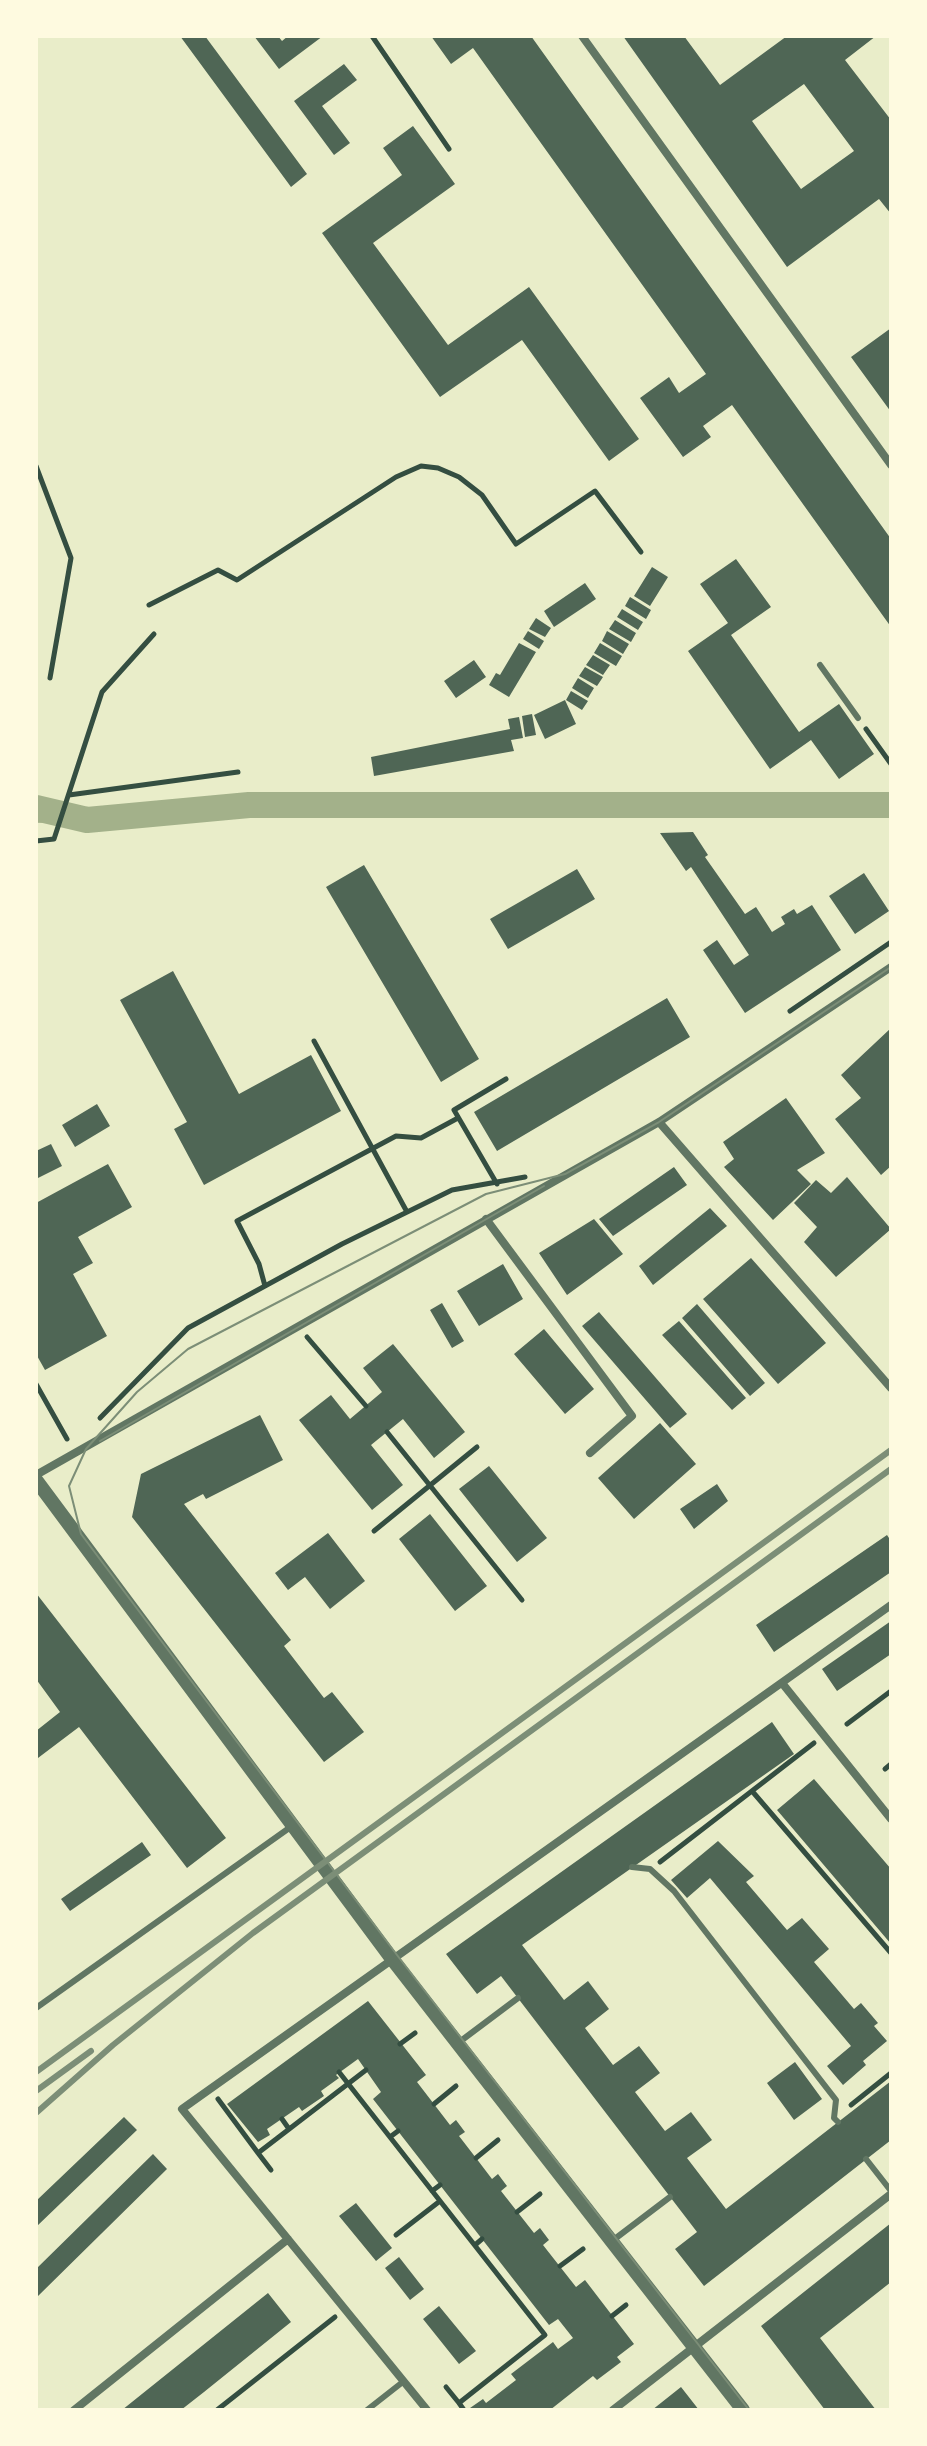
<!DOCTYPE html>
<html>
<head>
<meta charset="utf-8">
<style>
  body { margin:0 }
  #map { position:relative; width:927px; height:2446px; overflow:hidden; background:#e9edc9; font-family:Signika,sans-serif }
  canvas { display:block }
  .frame { position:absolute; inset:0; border:38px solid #fefae0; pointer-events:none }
</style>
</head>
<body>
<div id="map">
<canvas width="927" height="2446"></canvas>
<div class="frame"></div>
</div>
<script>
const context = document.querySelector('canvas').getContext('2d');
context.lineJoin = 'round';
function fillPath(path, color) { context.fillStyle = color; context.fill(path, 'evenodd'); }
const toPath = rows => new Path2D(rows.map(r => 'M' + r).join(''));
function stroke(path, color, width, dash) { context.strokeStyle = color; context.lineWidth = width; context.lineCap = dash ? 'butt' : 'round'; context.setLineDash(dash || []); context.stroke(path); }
fillPath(toPath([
  [36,795,87,820,36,823]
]), '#a3b18a');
stroke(toPath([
  [36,808,87,820,249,805,891,805]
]), '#a3b18a', 26);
fillPath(toPath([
  [180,36,205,36,307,174,291,187],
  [254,36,278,36,282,41,288,36,323,36,279,69],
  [431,36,531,36,891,539,891,627,732,405,703,426,711,437,683,457,640,398,669,377,679,393,706,374,473,48,451,64],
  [623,36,684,36,720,85,787,36,876,36,845,60,891,120,891,214,879,199,787,267],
  [804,84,854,151,801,189,752,121],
  [344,64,357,80,322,106,350,143,334,155,294,101],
  [413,126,455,184,373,243,448,345,529,287,639,439,609,461,522,340,440,397,322,233,402,175,383,148],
  [891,328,891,412,851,357],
  [736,559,771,607,731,635,799,732,839,704,874,754,839,779,811,740,770,769,688,651,728,623,700,584],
  [652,567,668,577,650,606,634,596],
  [585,583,596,599,554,627,544,611],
  [630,597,651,610,646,619,625,606],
  [622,609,643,622,638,630,617,617],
  [536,618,551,628,545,637,529,629],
  [615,620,636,633,631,642,609,629],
  [528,631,544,641,539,649,523,639],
  [607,631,629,644,623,654,602,641],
  [519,643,536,652,509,697,489,685,496,673,500,675],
  [600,643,622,656,616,666,594,653],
  [593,655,610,665,603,675,586,665],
  [474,660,486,677,456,698,444,681],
  [585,667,603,677,597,686,579,676],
  [578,678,594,688,588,698,572,688],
  [571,691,588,701,582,710,566,700],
  [565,700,576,724,545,739,534,715],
  [532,714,536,735,525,737,522,716],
  [519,717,523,738,511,740,514,751,374,776,371,757,510,729,508,719],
  [693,832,708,855,705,857,745,914,756,907,772,932,785,924,781,917,794,909,797,914,812,905,841,950,745,1013,703,950,717,940,734,965,749,955,691,867,686,871,660,833],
  [364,865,479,1059,441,1082,326,887],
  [577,869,595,899,508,949,490,919],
  [864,873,889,911,855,934,829,896],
  [173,971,239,1094,311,1055,341,1111,204,1185,174,1129,187,1122,120,1000],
  [667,998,690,1037,497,1151,474,1112],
  [891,1028,891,1166,881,1175,835,1119,861,1098,841,1075],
  [786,1098,825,1153,797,1170,811,1184,773,1220,724,1167,734,1159,723,1142],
  [97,1104,110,1126,75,1147,62,1125],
  [51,1144,62,1166,36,1179,36,1151],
  [108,1164,132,1207,78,1237,93,1263,73,1274,107,1336,45,1370,36,1354,36,1203],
  [674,1167,687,1185,613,1236,599,1219],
  [847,1177,891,1229,836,1277,804,1242,817,1227,794,1203,816,1180,831,1193],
  [710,1208,727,1226,653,1285,639,1266],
  [594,1219,623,1254,567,1295,539,1253],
  [751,1258,826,1343,778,1384,703,1299],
  [503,1264,523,1299,479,1326,457,1291],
  [442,1303,464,1341,452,1348,430,1310],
  [697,1304,765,1383,750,1396,682,1318],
  [599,1312,687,1414,670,1428,582,1326],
  [679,1321,746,1398,732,1410,662,1335],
  [544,1329,594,1389,565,1414,514,1354],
  [393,1344,465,1432,434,1458,403,1419,371,1445,403,1485,372,1510,299,1420,331,1395,350,1419,382,1392,363,1368],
  [260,1415,283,1460,206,1499,203,1494,184,1504,291,1640,284,1646,324,1698,332,1692,364,1732,324,1762,132,1517,141,1474],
  [660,1423,696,1464,634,1519,598,1478],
  [489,1466,547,1538,517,1562,459,1489],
  [717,1484,728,1501,694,1529,680,1509],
  [430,1514,487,1586,455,1611,399,1539],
  [328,1533,365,1581,330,1609,305,1577,288,1590,275,1573],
  [887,1535,891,1541,891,1572,774,1652,756,1625],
  [36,1593,226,1838,187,1868,79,1727,38,1758,36,1756,36,1731,60,1712,36,1679],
  [891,1621,891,1654,837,1691,822,1669],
  [772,1722,794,1754,522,1945,564,2000,588,1981,609,2009,585,2028,613,2065,639,2046,660,2073,635,2092,665,2131,691,2112,712,2140,687,2158,726,2209,891,2081,891,2140,704,2286,675,2249,697,2232,501,1976,477,1994,446,1954],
  [814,1779,891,1869,891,1944,777,1810],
  [718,1841,754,1876,746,1882,787,1930,802,1918,829,1949,814,1962,854,2009,861,2003,878,2023,874,2026,887,2041,863,2061,866,2065,843,2085,827,2066,851,2046,710,1878,687,1898,671,1880],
  [142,1842,151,1855,70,1911,61,1899],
  [368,2001,426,2075,417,2082,450,2125,456,2120,465,2132,459,2136,476,2158,492,2179,498,2174,507,2186,501,2191,534,2233,540,2228,549,2240,543,2245,576,2287,585,2280,634,2344,617,2357,621,2362,597,2380,593,2376,550,2410,470,2408,483,2399,486,2403,516,2380,511,2374,553,2342,558,2349,573,2338,558,2319,549,2325,373,2099,381,2092,358,2059,336,2075,339,2078,321,2091,324,2096,302,2111,299,2107,267,2129,270,2135,258,2142,227,2104],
  [795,2062,822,2099,794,2120,767,2083],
  [124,2117,137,2130,36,2227,36,2201],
  [153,2154,167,2169,36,2298,36,2269],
  [356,2203,392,2248,376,2261,339,2216],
  [891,2223,891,2282,820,2338,876,2410,825,2410,761,2326],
  [399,2257,424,2289,410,2300,385,2268],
  [268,2293,291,2322,204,2392,181,2410,122,2410],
  [439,2306,476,2351,459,2364,423,2319],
  [681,2387,699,2410,652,2410]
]), '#4f6655');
stroke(toPath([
  [372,36,449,149],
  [36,466,71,558,50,678],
  [149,605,218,570,237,580,396,477,421,466,438,468,459,477,482,495,516,544,595,491,641,552],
  [866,729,891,764],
  [69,795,238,772],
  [36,841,54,839,102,692,154,634],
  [790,1011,891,942],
  [314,1041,407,1212],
  [497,1184,454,1110,506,1079],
  [265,1286,259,1264,237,1221,396,1136,421,1138,458,1118],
  [307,1337,366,1406],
  [36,1384,67,1439],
  [100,1418,188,1328,342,1244,452,1190,525,1177],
  [387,1432,522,1600],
  [374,1531,477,1447],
  [847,1724,891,1691],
  [885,1769,891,1764],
  [752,1791,891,1953],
  [660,1862,814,1743],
  [400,2044,415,2033],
  [339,2072,545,2335,459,2403,464,2410],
  [218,2099,258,2153],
  [434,2104,456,2086],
  [851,2105,891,2073],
  [282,2119,289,2129],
  [390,2137,398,2131],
  [476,2158,498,2140],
  [271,2170,258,2153,366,2070],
  [432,2191,440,2185],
  [517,2212,540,2194],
  [396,2235,440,2201],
  [475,2245,482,2239],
  [560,2266,583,2249],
  [612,2316,626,2305],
  [446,2387,459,2403],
  [217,2410,335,2317]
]), '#344e41', 5);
stroke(toPath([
  [820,665,858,718],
  [632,1867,650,1869,674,1891,836,2100,834,2118,838,2122],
  [36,2008,292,1826],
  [458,2043,518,1998],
  [866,2159,891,2191],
  [612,2241,670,2197],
  [367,2410,404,2381]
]), '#617663', 6);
stroke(toPath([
  [582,36,891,465],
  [659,1122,891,1388],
  [486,1219,632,1416,590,1453],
  [36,1475,659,1122,891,967],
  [782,1683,891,1819],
  [74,2410,288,2239],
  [427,2410,182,2109,891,1605],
  [613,2410,891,2194]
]), '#617663', 8);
stroke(toPath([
  [36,1480,392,1959,743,2410]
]), '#617663', 14);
stroke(toPath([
  [100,1441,544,1186],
  [749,2410,397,1955,81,1534,69,1486,86,1449,137,1392,188,1349,486,1194,565,1174,659,1122,891,967]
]), '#7c8e77', 2);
stroke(toPath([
  [36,2072,891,1450],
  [36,2091,91,2051],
  [36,2113,113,2045,253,1933,891,1469]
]), '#7c8e77', 6);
</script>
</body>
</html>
